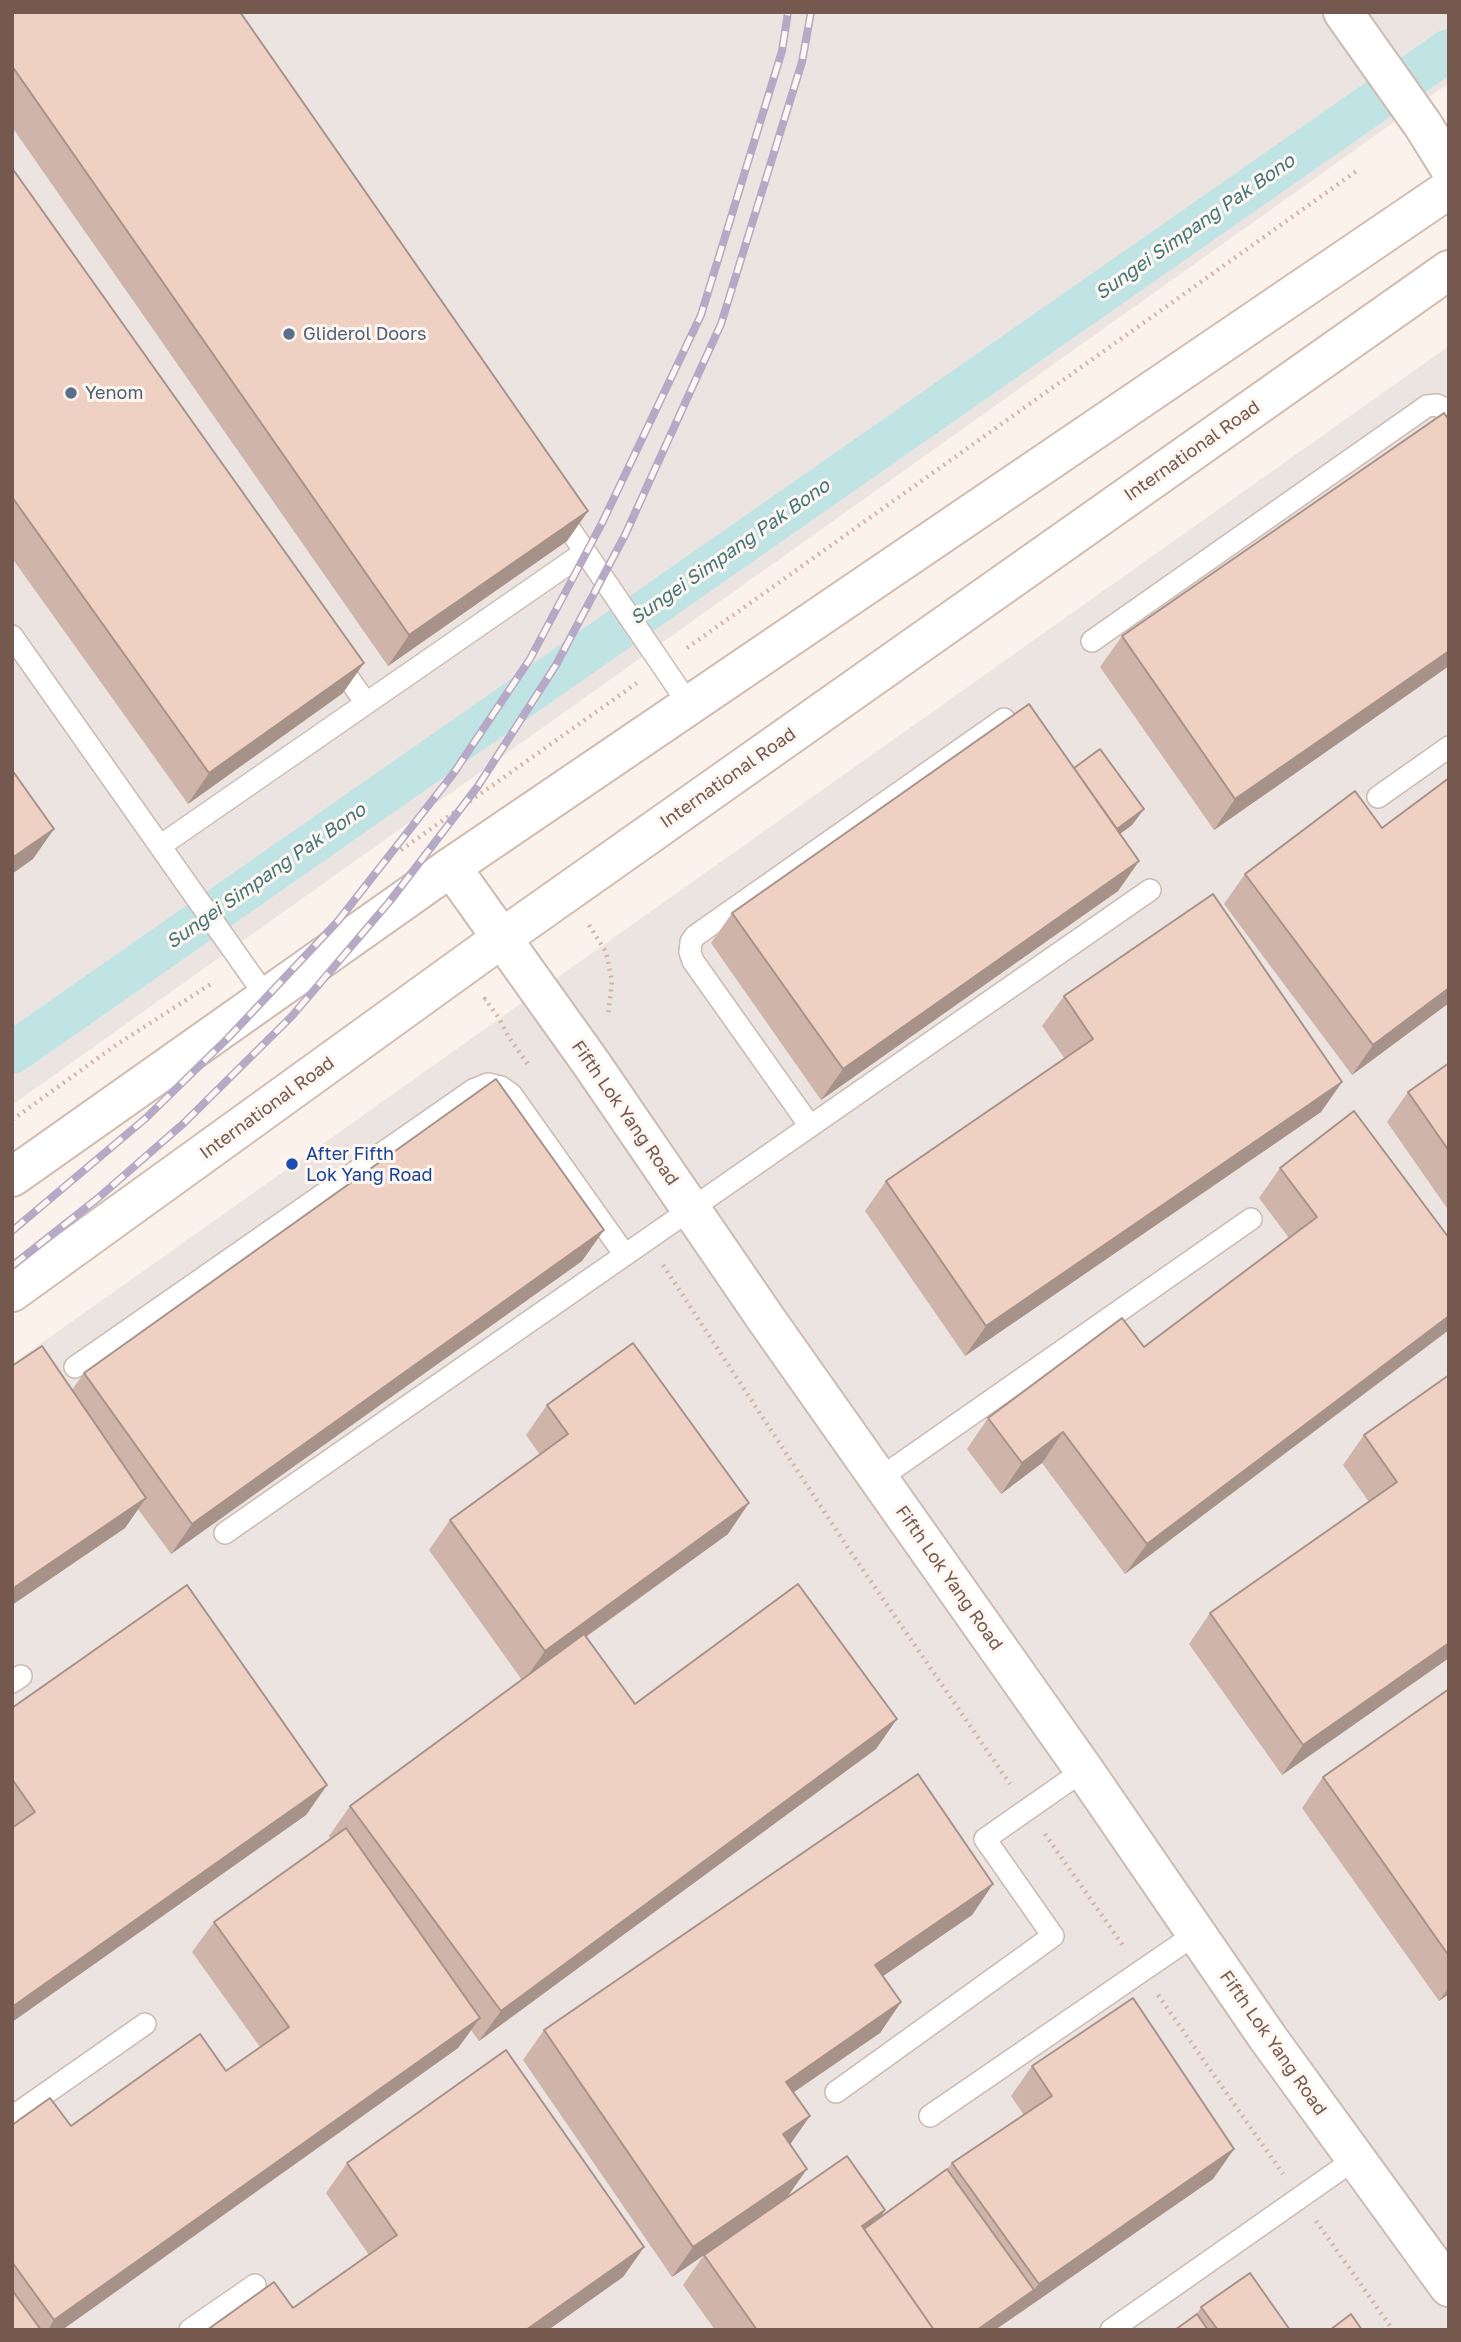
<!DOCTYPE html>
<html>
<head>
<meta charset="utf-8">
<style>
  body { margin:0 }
  #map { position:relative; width:1461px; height:2342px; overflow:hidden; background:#fbf3eb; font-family:"Golos Text",sans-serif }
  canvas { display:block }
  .frame { position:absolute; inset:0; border:14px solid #75594f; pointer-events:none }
</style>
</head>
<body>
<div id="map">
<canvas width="1461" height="2342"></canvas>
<div class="frame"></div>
</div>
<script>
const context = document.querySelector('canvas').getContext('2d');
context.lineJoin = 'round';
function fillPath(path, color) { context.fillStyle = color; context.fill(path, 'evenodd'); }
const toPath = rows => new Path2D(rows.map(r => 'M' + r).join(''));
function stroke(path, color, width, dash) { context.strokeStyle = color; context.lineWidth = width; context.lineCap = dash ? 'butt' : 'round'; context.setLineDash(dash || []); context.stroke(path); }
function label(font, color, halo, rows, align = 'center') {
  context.font = font + ' "Golos Text",sans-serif'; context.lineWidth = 6; context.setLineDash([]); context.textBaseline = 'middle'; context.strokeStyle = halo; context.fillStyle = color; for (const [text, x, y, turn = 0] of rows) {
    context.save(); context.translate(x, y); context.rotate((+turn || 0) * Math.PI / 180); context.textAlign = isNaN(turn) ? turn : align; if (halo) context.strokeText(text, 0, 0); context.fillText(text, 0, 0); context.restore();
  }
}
fillPath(toPath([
  [12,12,1449,12,1449,83,12,1105],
  [1449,346,1449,2330,12,2330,12,1364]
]), '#ebe4e0');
stroke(toPath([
  [12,1053,1449,50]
]), '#c0e3e4', 42);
const service = toPath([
  [558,512,690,706],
  [12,636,267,998],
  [1092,641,1427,406,1437,405,1449,411],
  [334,658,366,703],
  [1378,797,1449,747],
  [160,846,585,552],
  [810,1126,693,961,690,952,691,942,695,936,1004,719],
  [75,1367,473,1090,488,1084,501,1087,511,1094,625,1255],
  [880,1478,1251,1219],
  [225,1533,1150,890],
  [12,1682,21,1676],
  [836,2092,1053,1936,985,1839,1084,1770],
  [930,2116,1197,1933],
  [12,2117,145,2024],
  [190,2330,255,2285],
  [1111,2330,1355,2159]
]);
const minor = toPath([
  [1343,12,1423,125,1449,167],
  [451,867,591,1063,766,1319,1084,1770,1268,2038,1449,2287]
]);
const secondary = toPath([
  [12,1177,451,867,1449,189],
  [12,1292,502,938,1449,270]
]);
stroke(service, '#cdbab1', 24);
stroke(minor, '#cdbab1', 42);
stroke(secondary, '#d2bcb1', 42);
stroke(toPath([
  [687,648,1358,170],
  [401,850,637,683],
  [589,925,606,952,612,981,608,1016],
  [484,1000,485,999,499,1018,508,1036,529,1066],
  [12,1120,116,1045,214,982],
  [663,1265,848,1548,1010,1784],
  [1045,1834,1124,1947],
  [1158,1995,1283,2174],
  [1316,2221,1393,2330]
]), '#d4b4a7', 4.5, [2, 5]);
stroke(service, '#fff', 21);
stroke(minor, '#fff', 38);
stroke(secondary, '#fff', 38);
const rail = toPath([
  [12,1231,146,1118,228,1038,338,921,453,774,530,659,602,523,701,315,782,51,788,12],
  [12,1266,97,1199,184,1123,292,1016,390,901,478,786,556,665,625,535,721,324,802,62,811,12]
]);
stroke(rail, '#b5a9c5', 8);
stroke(rail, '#fef7f1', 5, [16]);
fillPath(toPath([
  [12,12,588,511,567,541,388,666,12,127],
  [12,168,343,693,188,804,12,558],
  [1449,420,1449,666,1214,830,1100,667,1122,636],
  [1074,768,1144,809,1132,825,1120,834,1139,861,1118,891,821,1100,711,943,732,913],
  [1449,778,1449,1003,1352,1075,1224,904,1245,874,1382,828],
  [1064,996,1342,1082,1321,1112,965,1356,865,1211,886,1181,1065,1059,1042,1026],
  [1449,1063,1449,1211,1387,1122,1408,1092],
  [1280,1168,1449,1238,1125,1574,1042,1463,1001,1494,967,1449,988,1418,1144,1347,1289,1238,1259,1198],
  [582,1261,171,1554,138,1509,125,1528,12,1605,12,1366,72,1390,84,1373],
  [1449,1375,1449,1658,1282,1775,1189,1644,1210,1613,1369,1502,1343,1465,1364,1435],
  [547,1405,728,1534,586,1637,635,1704,876,1749,479,2041,471,2030,458,2048,62,2330,12,2330,12,2125,71,2126,226,2071,260,2047,192,1952,214,1922,331,1839,329,1836,350,1806,522,1680,429,1550,450,1520,540,1455,526,1435],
  [1449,1689,1449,1994,1439,2001,1302,1808,1323,1777],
  [12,1708,327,1785,306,1815,12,2022],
  [993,1884,972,1915,883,1976,901,2002,880,2033,793,2092,788,2197,885,2210,881,2217,947,2169,952,2163,1024,2115,1011,2096,1032,2066,1234,2149,1213,2179,995,2330,715,2330,683,2285,704,2255,672,2277,523,2060,544,2030],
  [347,2163,644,2247,623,2277,548,2330,207,2330,293,2308,369,2255,326,2193],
  [1201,2307,1290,2330,1175,2330,1197,2314]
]), '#ceb4a9');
fillPath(toPath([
  [588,511,567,541,388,666,409,635],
  [1449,651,1449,666,1214,830,1235,799],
  [364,663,343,693,188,804,209,773],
  [1144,809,1132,825,1099,849,1111,833],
  [54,829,33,859,12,874,12,858],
  [1139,861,1118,891,821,1100,843,1069],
  [1449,988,1449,1003,1352,1075,1373,1045],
  [1342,1082,1321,1112,965,1356,986,1326],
  [604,1230,582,1261,171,1554,192,1524],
  [1449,1316,1449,1330,1125,1574,1147,1544],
  [1063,1432,1042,1463,1001,1494,1022,1463],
  [146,1498,125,1528,12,1605,12,1589],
  [749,1503,728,1534,524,1681,545,1651],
  [1449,1643,1449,1658,1282,1775,1303,1745],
  [897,1719,876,1749,479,2041,501,2011],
  [327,1785,306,1815,12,2022,12,2007],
  [993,1884,972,1915,854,1996,875,1965],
  [1449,1987,1449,1994,1439,2001],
  [901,2002,880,2033,765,2112,786,2082],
  [480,2018,458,2048,62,2330,48,2330,54,2320],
  [810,2116,789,2146,783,2134],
  [1234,2149,1213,2179,995,2330,977,2330,1034,2290,1039,2284],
  [807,2169,786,2199,672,2277,693,2247],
  [885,2210,863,2241,862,2226],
  [644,2247,623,2277,548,2330,526,2330]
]), '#a79289');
const building = toPath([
  [12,12,240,12,588,511,409,635,12,66,12,12],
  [12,168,364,663,209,773,12,497,12,168],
  [1444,413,1449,420,1449,651,1235,799,1122,636,1444,413],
  [1029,704,1139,861,843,1069,732,913,1029,704],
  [1100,749,1144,809,1117,829,1074,768,1100,749],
  [12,770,54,829,12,858,12,770],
  [1449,778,1449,988,1373,1045,1245,874,1355,791,1382,828,1449,778],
  [1213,894,1342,1082,986,1326,886,1181,1093,1039,1064,996,1213,894],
  [1449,1063,1449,1151,1408,1092,1449,1063],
  [496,1079,604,1230,192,1524,84,1373,496,1079],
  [1354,1111,1449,1238,1449,1316,1147,1544,1063,1432,1022,1463,988,1418,1122,1318,1144,1347,1317,1217,1280,1168,1354,1111],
  [633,1343,749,1503,545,1651,450,1520,568,1434,547,1405,633,1343],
  [42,1346,146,1498,12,1589,12,1366,42,1346],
  [1449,1375,1449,1643,1303,1745,1210,1613,1397,1482,1364,1435,1449,1375],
  [798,1584,897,1719,501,2011,350,1806,584,1634,635,1704,798,1584],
  [187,1585,327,1785,12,2007,12,1828,35,1812,12,1779,12,1708,187,1585],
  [1449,1689,1449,1956,1323,1777,1449,1689],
  [918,1774,993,1884,875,1965,901,2002,786,2082,810,2116,783,2134,807,2169,693,2247,544,2030,918,1774],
  [346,1828,480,2018,54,2320,12,2262,12,2125,50,2098,71,2126,200,2034,226,2071,289,2027,214,1922,346,1828],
  [1133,1998,1234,2149,1039,2284,952,2163,1052,2096,1032,2066,1133,1998],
  [506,2050,644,2247,526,2330,207,2330,274,2282,293,2308,397,2235,347,2163,506,2050],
  [847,2156,885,2210,862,2226,934,2330,757,2330,704,2255,847,2156],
  [947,2169,1034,2290,977,2330,934,2330,864,2229,947,2169],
  [1250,2273,1290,2330,1218,2330,1201,2307,1250,2273],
  [12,2290,41,2330,12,2330,12,2290],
  [1197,2314,1208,2330,1175,2330,1197,2314],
  [1351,2314,1362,2330,1330,2330,1351,2314]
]);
fillPath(building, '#efd1c4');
stroke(building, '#a79289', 2);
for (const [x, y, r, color] of [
  [289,334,7,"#5c6f8a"],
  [71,393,7,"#5c6f8a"],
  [292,1164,7,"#1a4fb4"]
]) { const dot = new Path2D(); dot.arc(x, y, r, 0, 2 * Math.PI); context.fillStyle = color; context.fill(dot); stroke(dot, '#fef7f1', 2.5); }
label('18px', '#4e5e75', '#fef7f1', [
  ["Gliderol Doors",303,334],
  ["Yenom",85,393]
], 'left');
label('18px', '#75594f', '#fef7f1', [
  ["International Road",1192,451,-35],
  ["International Road",728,778,-35],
  ["International Road",267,1108,-36],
  ["Fifth Lok Yang Road",625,1113,55],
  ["Fifth Lok Yang Road",949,1578,55],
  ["Fifth Lok Yang Road",1273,2043,55]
]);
label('18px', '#164399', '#fef7f1', [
  ["After Fifth",306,1154],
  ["Lok Yang Road",306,1175]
], 'left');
label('italic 19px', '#437678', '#fef7f1', [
  ["Sungei Simpang Pak Bono",1195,227,-35],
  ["Sungei Simpang Pak Bono",730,552,-35],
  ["Sungei Simpang Pak Bono",266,876,-35]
]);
</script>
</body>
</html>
